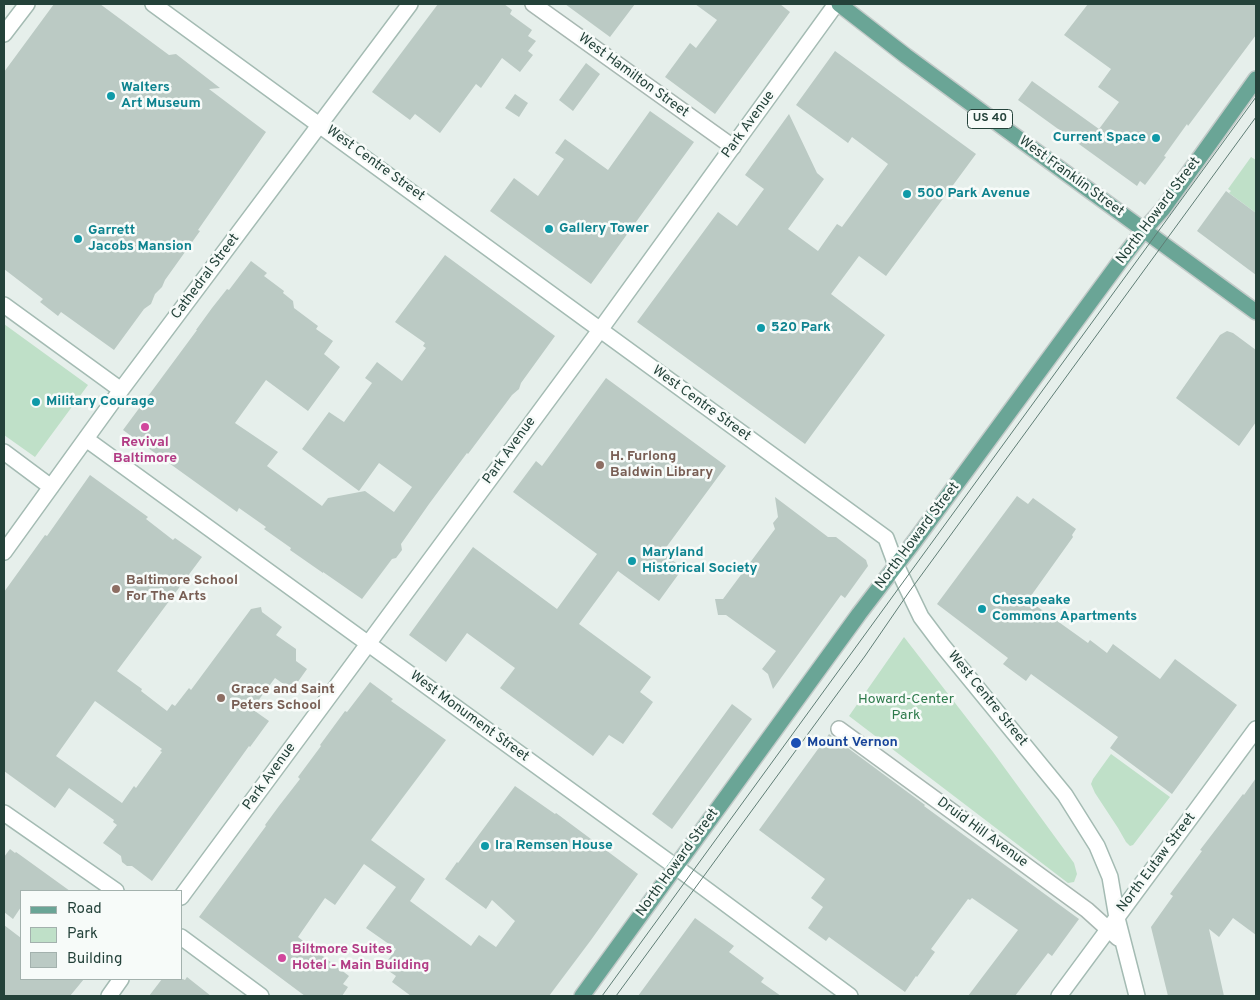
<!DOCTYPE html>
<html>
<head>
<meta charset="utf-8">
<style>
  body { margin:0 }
  #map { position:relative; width:1260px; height:1000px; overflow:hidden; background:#e6efeb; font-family:Overpass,sans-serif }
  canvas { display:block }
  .frame { position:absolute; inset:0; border:5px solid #24423a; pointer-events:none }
  .legend { position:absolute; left:20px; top:890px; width:162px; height:90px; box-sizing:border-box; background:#f7fbf9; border:1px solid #a3b1ad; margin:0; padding:6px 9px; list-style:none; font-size:15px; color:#24423a }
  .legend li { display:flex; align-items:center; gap:10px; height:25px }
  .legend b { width:25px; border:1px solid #a3b1ad }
</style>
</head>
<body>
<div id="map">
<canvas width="1260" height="1000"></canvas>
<div class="frame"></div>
<ul class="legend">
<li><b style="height:6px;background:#6aa596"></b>Road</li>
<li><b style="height:14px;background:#bfe0c8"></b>Park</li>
<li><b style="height:14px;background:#bbcac4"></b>Building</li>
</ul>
</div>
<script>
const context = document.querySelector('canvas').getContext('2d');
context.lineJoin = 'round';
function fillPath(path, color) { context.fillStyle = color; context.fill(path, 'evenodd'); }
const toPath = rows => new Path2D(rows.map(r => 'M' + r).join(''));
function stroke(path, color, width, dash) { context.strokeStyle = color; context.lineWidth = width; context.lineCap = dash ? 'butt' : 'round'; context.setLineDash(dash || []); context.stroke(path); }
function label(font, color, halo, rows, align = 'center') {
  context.font = font + ' Overpass,sans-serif'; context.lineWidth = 5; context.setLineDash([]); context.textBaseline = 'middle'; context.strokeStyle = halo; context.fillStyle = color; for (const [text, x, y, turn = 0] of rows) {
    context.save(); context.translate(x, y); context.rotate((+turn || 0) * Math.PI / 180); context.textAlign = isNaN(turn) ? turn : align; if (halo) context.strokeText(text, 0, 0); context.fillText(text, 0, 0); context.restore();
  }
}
fillPath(toPath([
  [1251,157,1256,160,1256,213,1229,193,1231,191,1228,189],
  [4,324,88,385,35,457,4,435],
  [904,637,993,752,1074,863,1077,874,1074,882,1068,883,849,716],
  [1111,754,1170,797,1133,845,1130,846,1126,842,1118,828,1095,793,1091,784,1093,779]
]), '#bfe0c8');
fillPath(toPath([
  [54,4,100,4,169,55,176,54,220,88,209,89,266,132,198,230,200,231,165,280,162,287,155,294,151,304,144,309,114,350,61,312,58,316,40,302,43,299,4,269,4,72],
  [438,4,504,4,512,10,510,14,532,30,528,36,536,41,528,51,533,55,520,72,502,58,481,88,476,84,440,133,415,114,410,120,372,92],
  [565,4,635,4,610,37],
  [695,4,780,4,790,12,715,114,665,77,690,43,696,48,717,20],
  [1088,4,1256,4,1256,35,1188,126,1187,124,1164,156,1166,157,1145,185,1140,181,1137,186,1018,100,1032,81,1099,129,1119,102,1098,87,1111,69,1064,35],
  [835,51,976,154,886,276,859,256,831,294,885,335,805,444,637,322,718,212,737,226,764,189,745,175,789,114,817,173,824,179,788,229,818,251,837,224,842,227,888,164,852,137,848,143,796,105],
  [586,63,600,74,573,111,559,100],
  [515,94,528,103,519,117,505,108],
  [650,111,694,142,591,284,490,211,514,178,538,196,564,159,555,153,565,139,608,170],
  [1226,191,1256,213,1256,275,1197,231],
  [445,255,555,336,521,383,519,389,512,395,468,454,467,453,429,504,401,544,402,550,396,558,392,559,362,599,323,572,323,573,290,550,291,548,264,529,266,527,239,508,237,512,123,430,197,330,196,330,212,308,227,289,229,290,251,261,267,273,264,276,284,291,283,293,293,301,294,308,318,326,316,329,333,341,324,354,340,367,308,411,266,380,235,423,278,452,267,466,322,506,328,498,365,491,394,512,412,487,379,463,359,491,302,449,329,412,344,422,372,383,365,378,377,362,402,381,426,348,423,346,425,343,395,322],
  [1227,331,1233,333,1256,350,1256,422,1239,446,1176,398,1220,335],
  [606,378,726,466,662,553,683,568,659,601,618,571,579,624,651,677,640,692,653,702,623,744,609,735,593,756,500,688,515,668,467,633,446,662,409,635,473,547,557,609,597,554,513,492,536,461,542,466],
  [90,475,148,517,146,519,173,540,175,538,202,557,117,671,142,689,141,691,167,711,172,704,175,706,189,688,191,690,251,609,261,607,262,612,282,627,276,635,296,649,296,661,307,669,292,690,275,678,252,709,269,721,250,747,249,746,152,881,132,866,127,866,122,862,121,856,103,843,117,825,113,822,114,820,69,788,55,808,4,771,4,592,45,535,47,536],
  [95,701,162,749,160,751,162,752,136,788,134,786,122,803,56,756],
  [1017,496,1028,504,1033,498,1076,529,1072,535,1073,537,1028,600,1088,643,1090,640,1107,653,1113,644,1160,679,1175,659,1237,705,1172,794,1110,748,1118,737,1031,674,1026,681,1003,664,1008,658,937,604],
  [775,497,828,537,836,537,866,560,868,566,845,598,841,595,773,689,768,674,762,669,776,651,726,615,718,615,715,599,723,599,775,529,773,523,778,517],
  [370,682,393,699,391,701,446,740,371,840,425,879,410,901,471,946,479,935,496,947,515,921,492,900,486,909,445,879,457,862,458,863,515,786,555,814,556,813,638,874,591,940,549,996,411,996,392,982,396,976,383,967,396,949,366,928,396,887,364,864,335,905,325,898,298,937,349,976,343,984,348,987,342,996,305,996,199,917,266,826,265,825,279,806,300,779,298,777,321,746,320,745,345,711,347,712],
  [732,704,752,719,672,829,652,814],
  [829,734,925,805,924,806,1079,919,1052,956,1048,953,1015,996,968,996,1018,930,972,898,970,900,968,899,931,949,935,952,917,977,916,976,905,992,829,937,826,941,808,928,823,907,811,898,825,879,759,830],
  [1256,778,1256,935,1233,918,1219,937,1209,929,1224,996,1168,996,1151,927,1173,896,1170,894,1202,851,1200,850,1243,794,1244,795],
  [10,849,15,853,16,852,70,891,21,891,21,907,13,919,4,912,4,857],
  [695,918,734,946,729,952,764,978,761,982,781,996,638,996],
  [4,925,21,938,21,979,84,979,70,996,4,996],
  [187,977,211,996,149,996,162,979,183,979,185,980]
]), '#bbcac4');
const street = toPath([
  [533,4,733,147],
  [839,729,1087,910,1108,929,1118,938]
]);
const secondary = toPath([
  [153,4,886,538,896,565,921,617,942,645,1065,795,1097,846,1110,877,1117,918,1137,996],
  [4,34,27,4],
  [4,305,121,390],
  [86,439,676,867,850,996],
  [4,452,51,487],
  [4,552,121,390,410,4],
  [4,813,116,891],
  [181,897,600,330,836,4],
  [181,937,261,996],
  [109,996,121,979],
  [1059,996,1256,729]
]);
const primary = toPath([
  [839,4,906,56,989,117,1256,312],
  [582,996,859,614,914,542,1124,256,1144,230,1163,209,1256,79]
]);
stroke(street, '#a8b8b2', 18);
stroke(secondary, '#a4bbb3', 18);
stroke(primary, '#c2cac8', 18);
stroke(street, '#fff', 15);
stroke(secondary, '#fff', 15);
stroke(primary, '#6aa596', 15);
stroke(toPath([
  [602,996,1256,97],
  [616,996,865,656,909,592,1256,117]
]), '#5f7d75', 1);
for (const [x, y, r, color] of [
  [111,96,5,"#0f9aa8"],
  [1156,138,5,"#0f9aa8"],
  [907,194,5,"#0f9aa8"],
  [549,229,5,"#0f9aa8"],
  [78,239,5,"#0f9aa8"],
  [761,328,5,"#0f9aa8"],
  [36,402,5,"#0f9aa8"],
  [145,427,5,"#d1479c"],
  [600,465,5,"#8d6e63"],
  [632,561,5,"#0f9aa8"],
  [116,589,5,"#8d6e63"],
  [982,609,5,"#0f9aa8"],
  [221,698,5,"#8d6e63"],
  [796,743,6,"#1a4fb4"],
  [485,846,5,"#0f9aa8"],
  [282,958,5,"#d1479c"]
]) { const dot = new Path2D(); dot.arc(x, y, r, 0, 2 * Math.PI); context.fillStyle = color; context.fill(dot); stroke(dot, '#f7fbf9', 2); }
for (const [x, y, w] of [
  [990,119,45]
]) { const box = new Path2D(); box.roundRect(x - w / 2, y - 9.5, w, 19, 4); context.fillStyle = '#f7fbf9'; context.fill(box); stroke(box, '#24423a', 1); }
label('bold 12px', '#24423a', null, [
  ["US 40",990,119]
]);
label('14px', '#24423a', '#f7fbf9', [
  ["West Hamilton Street",633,76,36],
  ["Park Avenue",749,125,-54],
  ["West Centre Street",375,164,36],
  ["West Franklin Street",1071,177,36],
  ["North Howard Street",1159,211,-53],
  ["Cathedral Street",206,277,-53],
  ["West Centre Street",701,404,36],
  ["Park Avenue",510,451,-54],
  ["North Howard Street",918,536,-53],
  ["West Centre Street",987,699,51],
  ["West Monument Street",469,717,36],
  ["Park Avenue",270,777,-54],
  ["Druid Hill Avenue",982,833,36],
  ["North Howard Street",678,863,-54],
  ["North Eutaw Street",1157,863,-53]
]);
label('bold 14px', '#0d838f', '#f7fbf9', [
  ["Walters",121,88],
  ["Art Museum",121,104],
  ["Current Space",1146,138,"right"],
  ["500 Park Avenue",917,194],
  ["Gallery Tower",559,229],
  ["Garrett",88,231],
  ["Jacobs Mansion",88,247],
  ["520 Park",771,328],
  ["Military Courage",46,402],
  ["Maryland",642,553],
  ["Historical Society",642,569],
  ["Chesapeake",992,601],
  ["Commons Apartments",992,617],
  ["Ira Remsen House",495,846]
], 'left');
label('bold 14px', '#b23c85', '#f7fbf9', [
  ["Revival",145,443],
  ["Baltimore",145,459],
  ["Biltmore Suites",292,950,"left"],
  ["Hotel - Main Building",292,966,"left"]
]);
label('bold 14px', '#785e54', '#f7fbf9', [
  ["H. Furlong",610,457],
  ["Baldwin Library",610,473],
  ["Baltimore School",126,581],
  ["For The Arts",126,597],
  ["Grace and Saint",231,690],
  ["Peters School",231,706]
], 'left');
label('14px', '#2d7a4b', '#f7fbf9', [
  ["Howard-Center",906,700],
  ["Park",906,716]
]);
label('bold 14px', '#164399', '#f7fbf9', [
  ["Mount Vernon",807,743]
], 'left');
</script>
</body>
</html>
